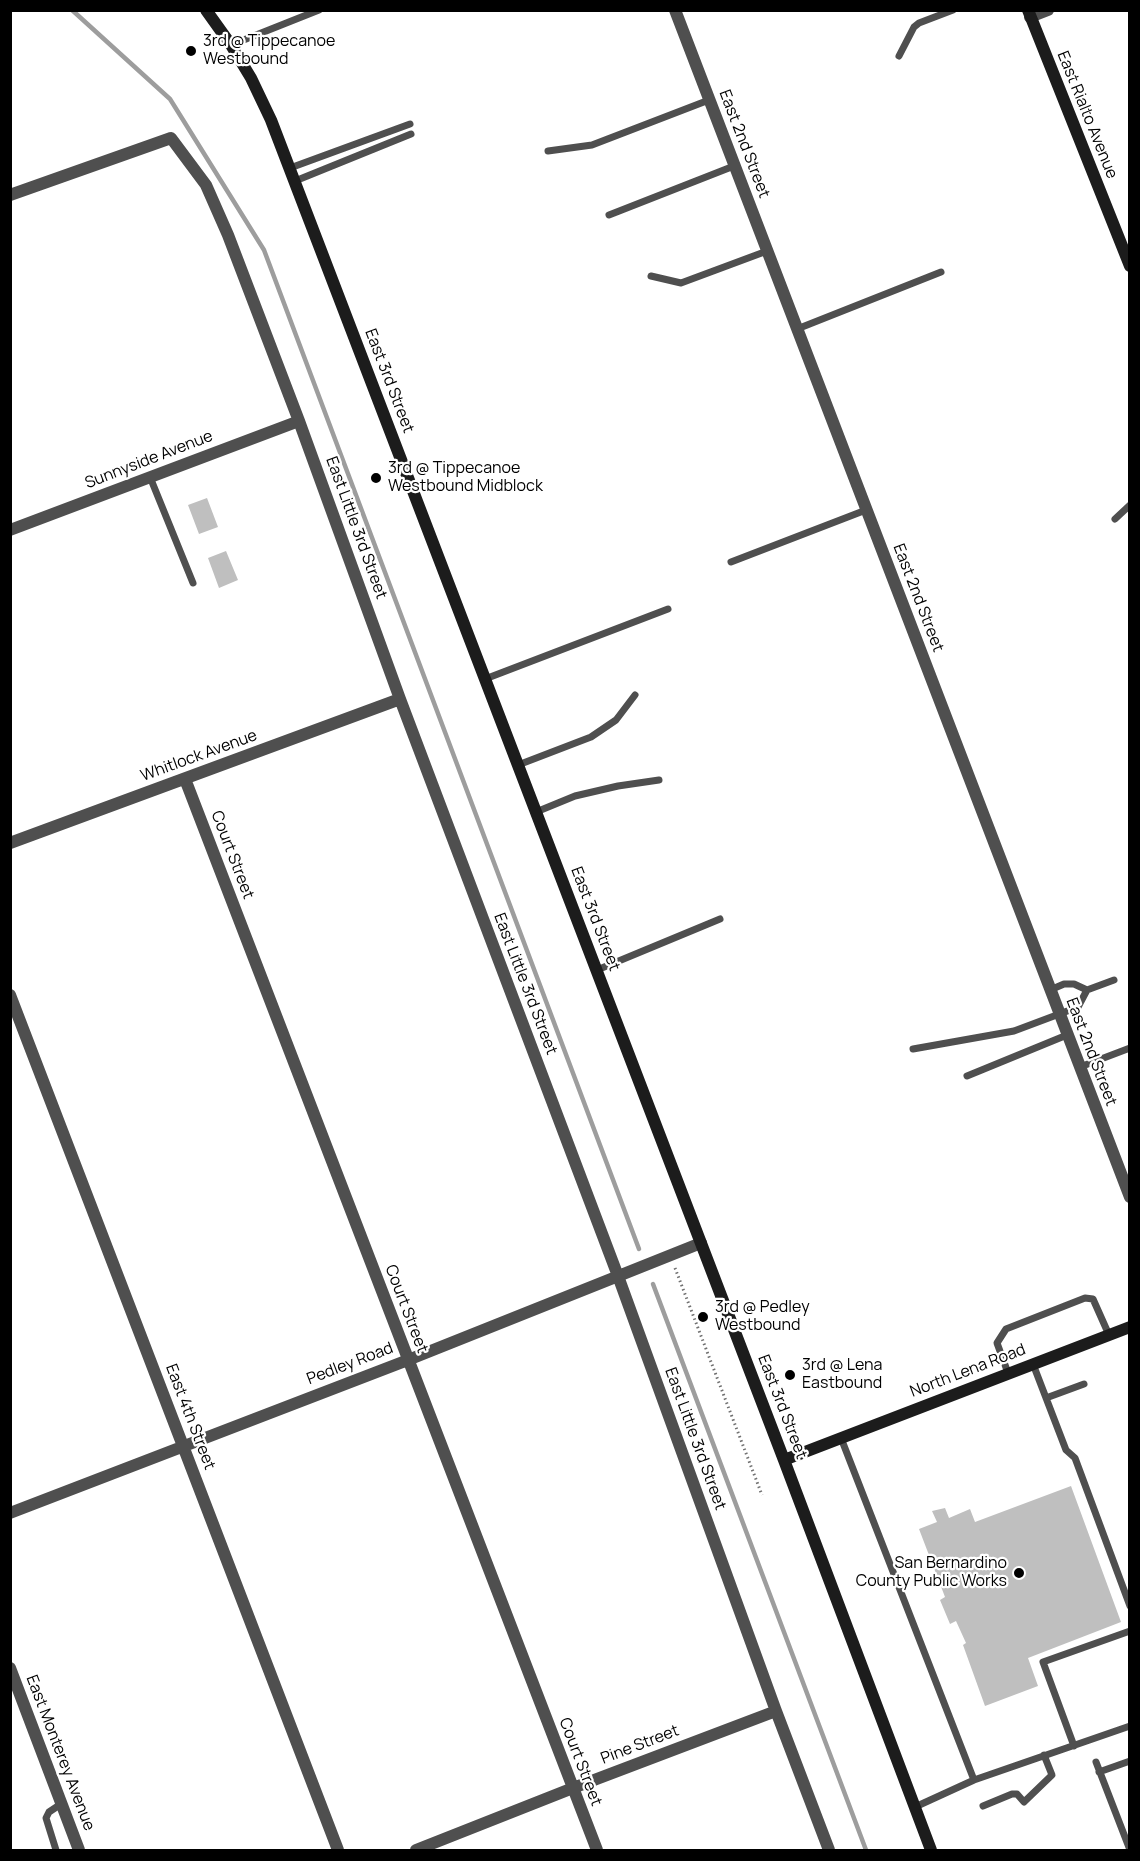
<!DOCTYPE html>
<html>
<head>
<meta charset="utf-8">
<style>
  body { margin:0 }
  #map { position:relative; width:1140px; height:1861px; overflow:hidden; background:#fff; font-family:Manrope,sans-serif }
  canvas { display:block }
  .frame { position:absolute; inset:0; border:12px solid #000; pointer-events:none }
</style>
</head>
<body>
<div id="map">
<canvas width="1140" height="1861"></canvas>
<div class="frame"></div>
</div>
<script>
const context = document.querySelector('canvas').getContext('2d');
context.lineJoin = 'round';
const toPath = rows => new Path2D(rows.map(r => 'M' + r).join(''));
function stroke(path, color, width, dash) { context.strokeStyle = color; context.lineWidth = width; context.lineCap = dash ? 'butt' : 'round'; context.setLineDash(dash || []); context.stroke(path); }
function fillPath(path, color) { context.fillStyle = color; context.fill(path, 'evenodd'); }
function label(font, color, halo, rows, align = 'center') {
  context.font = font + ' Manrope,sans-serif'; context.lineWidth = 4.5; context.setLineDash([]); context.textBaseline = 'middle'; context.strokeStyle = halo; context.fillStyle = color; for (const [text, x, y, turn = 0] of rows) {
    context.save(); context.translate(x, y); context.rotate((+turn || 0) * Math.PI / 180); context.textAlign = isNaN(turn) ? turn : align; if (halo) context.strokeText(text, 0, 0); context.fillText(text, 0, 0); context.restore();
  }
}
stroke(toPath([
  [72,10,170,99,264,250,639,1249],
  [653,1284,866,1850]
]), '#9d9d9d', 4.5);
fillPath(toPath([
  [207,498,218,527,199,534,188,505],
  [226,551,238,580,219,588,208,558],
  [1071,1486,1121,1622,1028,1658,1038,1686,985,1706,963,1645,966,1643,956,1621,950,1624,940,1600,945,1597,919,1529,937,1522,932,1511,945,1508,949,1518,970,1509,975,1522]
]), '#bfbfbf');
stroke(toPath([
  [675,1268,762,1495]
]), '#717171', 3, [1.5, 3]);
stroke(toPath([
  [231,45,319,10],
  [899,56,914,27,919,23,953,10],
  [548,151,592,145,709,100],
  [290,168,410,124],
  [295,181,411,134],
  [609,215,734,166],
  [651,276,681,283,767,251],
  [797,329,941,272],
  [150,477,193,583],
  [1115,519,1130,505],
  [731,562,866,510],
  [485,679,668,609],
  [518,765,591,737,616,720,635,695],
  [536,812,575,796,618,786,659,780],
  [597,970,720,919],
  [1050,990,1064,984,1074,984,1087,990],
  [913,1049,1014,1031,1078,1007,1087,990,1114,980],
  [1080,1067,1130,1048],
  [967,1076,1067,1035],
  [1033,1364,1066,1450,1075,1458,1130,1606],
  [1008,1373,997,1343,1006,1329,1085,1298,1093,1299,1109,1335],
  [1046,1398,1084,1384],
  [841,1438,974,1780],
  [1074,1746,1043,1662,1130,1631],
  [1096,1762,1130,1850],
  [1099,1772,1130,1761],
  [983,1806,1012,1794,1017,1794,1024,1802,1052,1775,1044,1755],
  [915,1807,974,1780,1130,1726],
  [56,1850,46,1818,49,1812,61,1804]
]), '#4f4f4f', 7);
stroke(toPath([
  [675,10,1130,1197],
  [1030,17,1048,10],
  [10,195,171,138,206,185,228,235,299,421,400,699,618,1276,776,1711,829,1850],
  [10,530,299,421],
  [185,779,597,1850],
  [10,843,400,699],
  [10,995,338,1850],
  [10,1513,408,1360,701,1243],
  [10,1668,79,1850],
  [416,1850,573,1788,776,1711]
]), '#4f4f4f', 12);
stroke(toPath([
  [206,10,231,45,251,78,271,120,784,1460,931,1850],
  [1028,10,1130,266],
  [784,1460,1130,1327]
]), '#1c1c1c', 12);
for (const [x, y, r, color] of [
  [191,51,6,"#000"],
  [376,478,6,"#000"],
  [703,1317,6,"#000"],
  [790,1375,6,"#000"],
  [1019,1573,6,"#000"]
]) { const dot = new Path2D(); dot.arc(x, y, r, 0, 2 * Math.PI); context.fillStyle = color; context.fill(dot); stroke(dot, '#fff', 2); }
label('16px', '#000', '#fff', [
  ["3rd @ Tippecanoe",203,42],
  ["Westbound",203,60],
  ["3rd @ Tippecanoe",388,469],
  ["Westbound Midblock",388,487],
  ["3rd @ Pedley",715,1308],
  ["Westbound",715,1326],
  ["3rd @ Lena",802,1366],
  ["Eastbound",802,1384],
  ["San Bernardino",1007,1564,"right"],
  ["County Public Works",1007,1582,"right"]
], 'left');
label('16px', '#000', '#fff', [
  ["East Rialto Avenue",1087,115,68],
  ["East 2nd Street",744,144,69],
  ["East 3rd Street",389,381,69],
  ["Sunnyside Avenue",149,460,-21],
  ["East Little 3rd Street",356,528,70],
  ["East 2nd Street",918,598,69],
  ["Whitlock Avenue",199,756,-20],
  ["Court Street",232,855,69],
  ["East 3rd Street",595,919,69],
  ["East Little 3rd Street",525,984,69],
  ["East 2nd Street",1091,1052,69],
  ["Court Street",406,1309,69],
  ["Pedley Road",350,1364,-21],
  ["North Lena Road",968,1371,-21],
  ["East 3rd Street",782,1407,69],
  ["East 4th Street",190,1417,69],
  ["East Little 3rd Street",695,1439,70],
  ["Pine Street",640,1745,-21],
  ["East Monterey Avenue",60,1753,69],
  ["Court Street",580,1762,69]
]);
</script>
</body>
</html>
